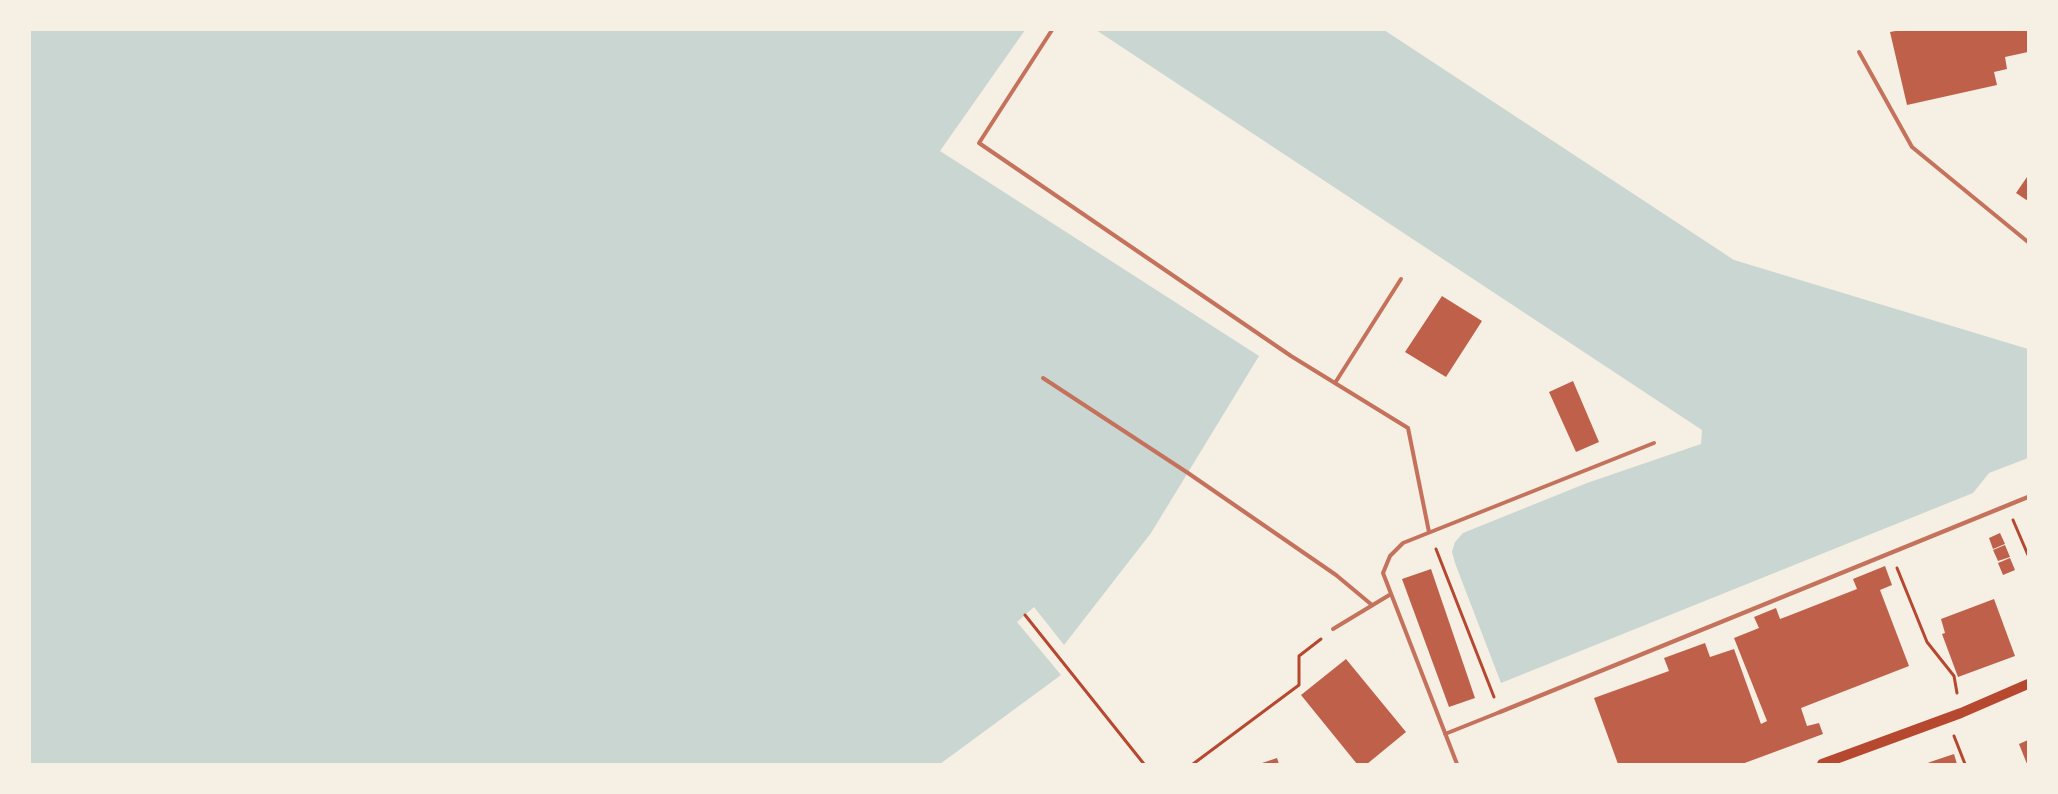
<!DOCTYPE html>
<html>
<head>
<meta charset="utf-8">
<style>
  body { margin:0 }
  #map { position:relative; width:2058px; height:794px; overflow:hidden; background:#f6efe4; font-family:"Roboto Serif",serif }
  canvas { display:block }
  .frame { position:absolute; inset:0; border:31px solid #f6efe4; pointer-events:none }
</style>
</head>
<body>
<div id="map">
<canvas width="2058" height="794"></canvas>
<div class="frame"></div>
</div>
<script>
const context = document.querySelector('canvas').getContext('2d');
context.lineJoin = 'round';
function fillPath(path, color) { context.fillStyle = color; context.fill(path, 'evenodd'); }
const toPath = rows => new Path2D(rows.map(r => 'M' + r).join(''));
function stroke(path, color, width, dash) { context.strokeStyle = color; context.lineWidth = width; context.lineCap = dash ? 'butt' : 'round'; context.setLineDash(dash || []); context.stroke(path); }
fillPath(toPath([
  [30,30,1025,30,940,151,1259,356,1151,533,1064,645,1034,607,1017,622,1061,675,940,764,30,764],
  [1096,30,1384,30,1734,260,2028,349,2028,458,1989,473,1973,493,1501,683,1455,563,1452,552,1455,542,1463,533,1587,483,1701,444,1702,430]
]), '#c9d6d2');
fillPath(toPath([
  [1901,30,2028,30,2028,52,2005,57,2007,69,1994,72,1997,85,1907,105,1890,32],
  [2027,177,2028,178,2028,201,2016,193],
  [1442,296,1482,321,1446,377,1405,352],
  [1573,381,1599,442,1576,452,1549,392],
  [2000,533,2005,544,1993,549,1989,538],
  [2005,545,2010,557,1998,561,1993,550],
  [2010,558,2015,570,2003,575,1998,563],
  [1885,566,1892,585,1880,590,1909,666,1801,708,1807,726,1819,723,1823,734,1742,764,1618,764,1594,698,1669,671,1664,658,1705,643,1710,657,1734,649,1761,724,1767,721,1734,638,1759,628,1754,617,1776,608,1780,619,1788,616,1857,589,1853,579],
  [1431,569,1475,698,1449,707,1402,579],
  [1994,599,2015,656,1958,677,1942,634,1945,633,1941,619],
  [1346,659,1406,732,1367,764,1357,764,1301,695],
  [2028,740,2028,764,2027,764,2019,744],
  [1954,754,1957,764,1925,764,1933,761],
  [1277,758,1279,764,1259,764]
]), '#bf614a');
stroke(toPath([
  [2013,520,2028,555],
  [1436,549,1494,697],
  [1897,568,1927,642,1954,676,1957,693],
  [1025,615,1144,764],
  [1954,736,1965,764],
  [1193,764,1299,685,1299,656,1321,639]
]), '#b5482f', 3);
stroke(toPath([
  [1052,30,979,143,1291,356,1408,428,1429,532],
  [1859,52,1912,147,2028,242],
  [1043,378,1188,473,1336,575,1372,605],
  [1335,383,1401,279],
  [1333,629,1391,594],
  [1445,734,1500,712],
  [1457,764,1383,573,1390,556,1403,543,1654,443]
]), '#c5725c', 4);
stroke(toPath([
  [1500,712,2028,497]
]), '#c5725c', 4.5);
stroke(toPath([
  [1822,764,1961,713,2028,684]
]), '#b5482f', 10);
</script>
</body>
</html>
